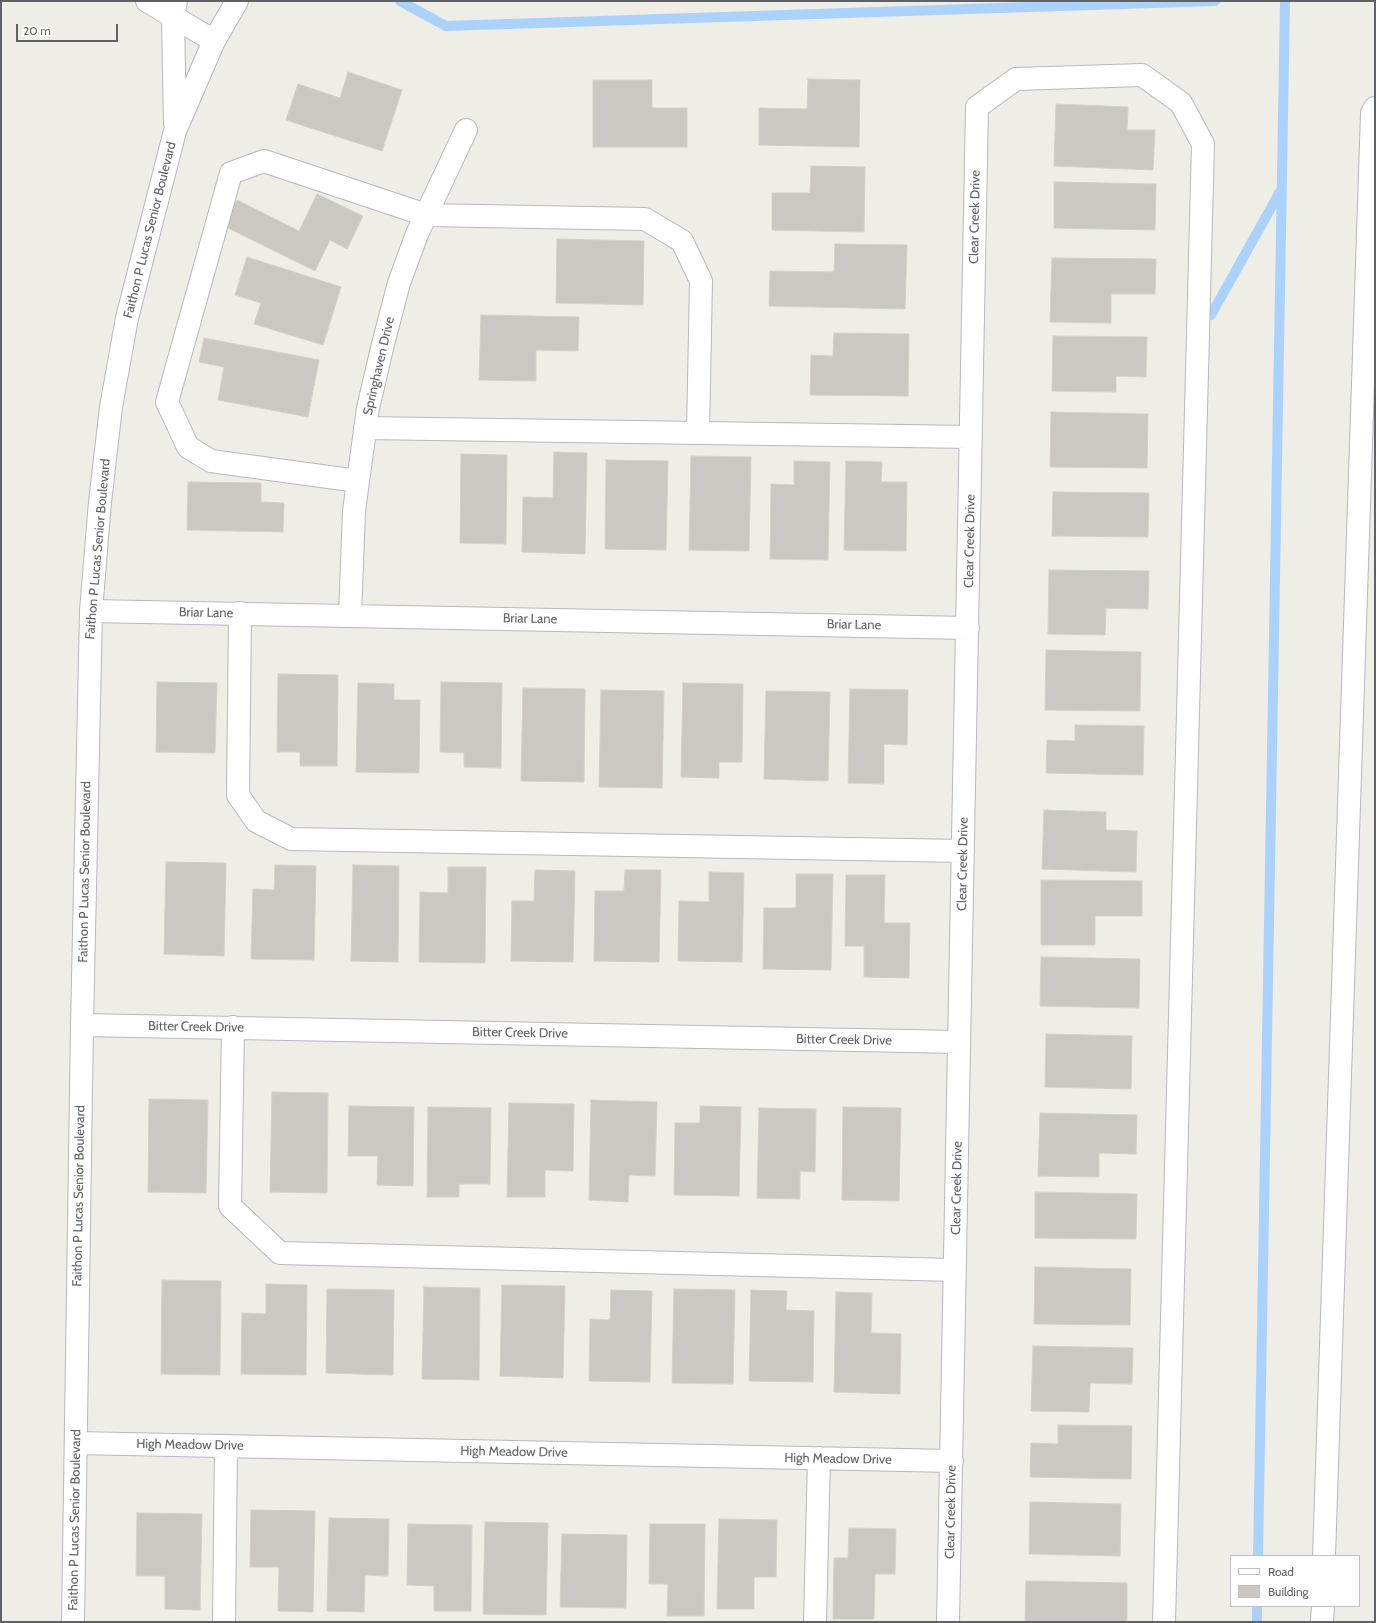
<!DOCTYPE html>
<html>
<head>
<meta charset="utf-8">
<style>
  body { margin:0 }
  #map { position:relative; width:1376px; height:1623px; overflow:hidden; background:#efeee6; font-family:Cabin,sans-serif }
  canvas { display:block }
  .frame { position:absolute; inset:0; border:2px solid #5e6166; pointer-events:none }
  .legend { position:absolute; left:1230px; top:1555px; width:130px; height:52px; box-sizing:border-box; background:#fff; border:1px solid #bfc0c2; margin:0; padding:5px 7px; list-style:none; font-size:12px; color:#5e6166 }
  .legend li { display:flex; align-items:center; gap:8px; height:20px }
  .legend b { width:20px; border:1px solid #bfc0c2 }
  .scale { position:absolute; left:16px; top:24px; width:102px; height:18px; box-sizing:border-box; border:2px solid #5e6166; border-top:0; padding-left:5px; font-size:12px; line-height:14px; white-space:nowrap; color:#5e6166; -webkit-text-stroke:3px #fff; paint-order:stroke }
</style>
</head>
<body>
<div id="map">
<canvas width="1376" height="1623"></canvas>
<div class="frame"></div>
<ul class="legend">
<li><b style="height:5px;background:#fff"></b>Road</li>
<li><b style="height:11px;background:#cbc8c3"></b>Building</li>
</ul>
<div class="scale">20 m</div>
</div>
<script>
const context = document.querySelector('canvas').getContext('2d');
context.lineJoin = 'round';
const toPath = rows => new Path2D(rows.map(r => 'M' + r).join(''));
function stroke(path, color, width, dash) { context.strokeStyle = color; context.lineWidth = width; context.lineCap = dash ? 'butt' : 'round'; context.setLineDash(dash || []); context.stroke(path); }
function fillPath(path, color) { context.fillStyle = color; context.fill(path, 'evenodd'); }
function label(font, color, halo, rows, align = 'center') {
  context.font = font + ' Cabin,sans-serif'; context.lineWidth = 3.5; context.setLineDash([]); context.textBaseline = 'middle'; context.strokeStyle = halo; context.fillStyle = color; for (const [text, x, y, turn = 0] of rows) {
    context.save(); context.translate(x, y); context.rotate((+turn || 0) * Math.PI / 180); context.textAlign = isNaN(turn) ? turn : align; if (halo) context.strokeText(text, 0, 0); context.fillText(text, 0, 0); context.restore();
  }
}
stroke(toPath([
  [400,1,446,26,1215,1],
  [1211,315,1281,190],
  [1258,1556,1285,1],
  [1257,1622,1257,1606]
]), '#aad2fc', 10);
const building = toPath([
  [348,72,402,90,382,151,286,120,298,84,340,98,348,72],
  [808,79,860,80,859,147,759,145,759,108,807,109,808,79],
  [593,80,652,80,652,108,687,108,687,147,593,147,593,80],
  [1056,104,1128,107,1127,130,1155,130,1153,170,1054,166,1056,104],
  [811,166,865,167,864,232,772,230,772,193,810,193,811,166],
  [1054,182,1156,184,1155,230,1054,228,1054,182],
  [317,194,363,216,347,249,330,240,315,271,224,226,237,200,299,231,317,194],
  [557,239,644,241,643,305,556,303,557,239],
  [835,244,907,245,905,309,769,306,770,271,834,272,835,244],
  [247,257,341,287,323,345,254,324,261,303,235,295,247,257],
  [1052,258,1156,259,1155,294,1111,294,1111,323,1050,322,1052,258],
  [481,315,579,317,578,351,536,350,536,381,479,380,481,315],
  [834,333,909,334,908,396,810,395,811,355,833,356,834,333],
  [1053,336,1147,337,1146,377,1116,376,1116,392,1052,391,1053,336],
  [204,338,319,360,308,417,218,400,224,367,199,362,204,338],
  [1051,412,1148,414,1147,468,1050,467,1051,412],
  [554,452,587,453,585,554,522,552,523,497,553,498,554,452],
  [461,454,507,455,506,544,460,543,461,454],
  [691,456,751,457,749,551,689,550,691,456],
  [606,460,668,461,666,550,605,549,606,460],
  [794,461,830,462,828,560,770,559,771,484,794,485,794,461],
  [846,461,882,462,881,482,907,482,906,551,844,550,846,461],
  [188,482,261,483,261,502,284,503,283,532,187,530,188,482],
  [1053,492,1149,493,1148,537,1052,536,1053,492],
  [1049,570,1149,571,1148,609,1106,608,1105,635,1048,634,1049,570],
  [1046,650,1141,652,1140,711,1045,710,1046,650],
  [278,674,338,675,337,766,300,766,300,752,277,752,278,674],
  [157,682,217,683,215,753,156,752,157,682],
  [441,682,502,683,501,768,464,767,464,753,440,752,441,682],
  [358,683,394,684,394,700,420,700,419,773,356,772,358,683],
  [683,683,743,684,742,762,719,762,719,778,681,777,683,683],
  [523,688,585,689,584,782,521,781,523,688],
  [850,689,908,690,907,745,884,744,884,784,848,783,850,689],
  [601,690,664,691,662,788,599,787,601,690],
  [766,691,830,692,828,781,764,779,766,691],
  [1075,725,1144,726,1143,775,1046,773,1047,740,1075,741,1075,725],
  [1044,810,1106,812,1106,830,1137,831,1136,872,1042,869,1044,810],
  [166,862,226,863,224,956,164,954,166,862],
  [275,865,316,866,314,960,251,959,253,889,274,890,275,865],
  [353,865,399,866,398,962,351,961,353,865],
  [448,867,486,867,485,963,419,962,420,892,448,893,448,867],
  [535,870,575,871,573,962,511,961,512,901,534,901,535,870],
  [625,870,661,870,659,962,594,961,595,891,624,891,625,870],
  [709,872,744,873,742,962,678,961,679,901,709,902,709,872],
  [796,874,833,874,831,970,763,969,764,908,796,908,796,874],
  [846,875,885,875,884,923,910,923,909,978,864,977,864,946,845,946,846,875],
  [1041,880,1142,881,1142,916,1095,916,1095,945,1041,945,1041,880],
  [1041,957,1140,959,1139,1008,1040,1006,1041,957],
  [1046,1034,1132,1036,1131,1089,1045,1087,1046,1034],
  [272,1092,328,1093,327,1193,270,1192,272,1092],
  [149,1099,208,1100,206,1193,148,1192,149,1099],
  [591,1100,657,1102,655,1176,629,1175,628,1202,589,1200,591,1100],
  [509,1103,574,1104,573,1171,545,1170,545,1197,507,1197,509,1103],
  [349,1106,414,1107,413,1186,377,1185,378,1156,348,1156,349,1106],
  [700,1106,741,1107,739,1196,674,1195,675,1123,700,1123,700,1106],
  [428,1107,491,1108,490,1184,459,1184,459,1197,427,1197,428,1107],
  [843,1107,901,1108,899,1201,842,1200,843,1107],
  [759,1108,816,1109,815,1172,800,1171,800,1199,757,1198,759,1108],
  [1040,1113,1137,1115,1136,1154,1099,1153,1099,1177,1038,1176,1040,1113],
  [1035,1192,1137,1194,1136,1239,1035,1238,1035,1192],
  [1035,1267,1131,1269,1130,1325,1034,1324,1035,1267],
  [162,1280,221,1281,220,1375,161,1374,162,1280],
  [266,1284,307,1285,306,1375,241,1374,242,1313,266,1314,266,1284],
  [502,1285,565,1286,563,1378,500,1376,502,1285],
  [424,1287,480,1288,479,1380,422,1379,424,1287],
  [327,1289,394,1290,393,1375,326,1373,327,1289],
  [674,1289,735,1290,733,1384,672,1383,674,1289],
  [611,1290,652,1291,650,1382,589,1381,590,1319,610,1320,611,1290],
  [751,1290,787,1291,786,1310,814,1311,813,1382,749,1381,751,1290],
  [836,1292,872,1293,871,1333,901,1334,900,1394,834,1392,836,1292],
  [1033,1346,1133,1348,1132,1384,1090,1383,1089,1412,1031,1411,1033,1346],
  [1058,1425,1132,1426,1131,1479,1030,1477,1031,1443,1058,1444,1058,1425],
  [1030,1502,1121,1504,1120,1556,1029,1554,1030,1502],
  [251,1510,315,1511,313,1612,278,1611,279,1567,250,1567,251,1510],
  [137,1513,202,1514,200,1610,165,1609,165,1576,136,1576,137,1513],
  [329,1518,389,1519,388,1576,365,1575,364,1612,327,1611,329,1518],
  [719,1519,777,1520,776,1577,754,1577,754,1609,717,1609,719,1519],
  [485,1522,548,1523,546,1615,483,1614,485,1522],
  [408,1524,472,1525,471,1611,434,1611,434,1586,407,1585,408,1524],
  [650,1524,705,1524,704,1616,667,1616,668,1584,649,1584,650,1524],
  [849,1528,896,1529,895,1574,875,1574,874,1619,833,1619,834,1558,848,1558,849,1528],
  [562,1534,627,1535,626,1608,560,1607,562,1534],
  [1026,1581,1127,1583,1127,1622,1025,1622,1026,1581]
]);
fillPath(building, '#cbc8c3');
stroke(building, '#d4d0c5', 1);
const minor = toPath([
  [147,1,214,41],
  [175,124,173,17,176,1],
  [365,428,971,437],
  [358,481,211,461,188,447,167,402,231,173,264,161,426,215,645,219,682,241,701,281,698,432],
  [91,611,968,628],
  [240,613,238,795,256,821,291,839,963,851],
  [350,616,354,511,368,408,383,344,399,283,417,234,466,130],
  [82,1025,959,1042],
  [233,1027,230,1206,280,1253,955,1270],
  [76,1443,952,1461],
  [1324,1556,1372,113,1375,108],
  [73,1622,82,1025,91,611,100,502,111,407,127,318,175,131,214,41,237,1],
  [224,1622,226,1446],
  [815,1622,819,1458],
  [948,1622,977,107,1016,79,1142,75,1181,103,1203,144,1164,1622],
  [1322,1622,1323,1606]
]);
stroke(minor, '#b6b8bc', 24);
stroke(minor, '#fff', 22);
label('13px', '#5e6166', '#fff', [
  ["Clear Creek Drive",975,217,-89],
  ["Faithon P Lucas Senior Boulevard",150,230,-76],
  ["Springhaven Drive",379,366,-77],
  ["Clear Creek Drive",970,541,-89],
  ["Faithon P Lucas Senior Boulevard",98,549,-85],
  ["Briar Lane",206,613,1],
  ["Briar Lane",530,619,1],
  ["Briar Lane",854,625,1],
  ["Clear Creek Drive",963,864,-89],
  ["Faithon P Lucas Senior Boulevard",85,872,-89],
  ["Bitter Creek Drive",196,1027,1],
  ["Bitter Creek Drive",520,1033,1],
  ["Bitter Creek Drive",844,1040,1],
  ["Clear Creek Drive",957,1188,-89],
  ["Faithon P Lucas Senior Boulevard",79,1196,-89],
  ["High Meadow Drive",190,1445,1],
  ["High Meadow Drive",514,1452,1],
  ["High Meadow Drive",838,1459,1],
  ["Clear Creek Drive",951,1512,-89],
  ["Faithon P Lucas Senior Boulevard",75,1520,-89]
]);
</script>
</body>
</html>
